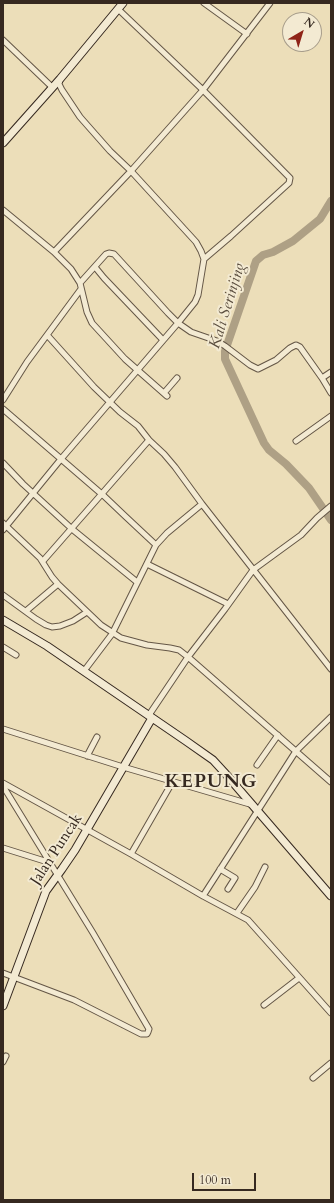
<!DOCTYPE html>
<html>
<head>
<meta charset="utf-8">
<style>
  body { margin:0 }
  #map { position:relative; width:334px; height:1203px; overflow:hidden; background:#ecdeb9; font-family:Cardo,serif }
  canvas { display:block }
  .frame { position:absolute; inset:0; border:4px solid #362920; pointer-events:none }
  .north { position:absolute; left:282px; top:12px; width:40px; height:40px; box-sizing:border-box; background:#f3ead2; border:1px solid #a79d8b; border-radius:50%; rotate:38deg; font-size:11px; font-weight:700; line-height:16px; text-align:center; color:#362920 }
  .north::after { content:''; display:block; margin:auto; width:14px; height:18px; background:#8f2418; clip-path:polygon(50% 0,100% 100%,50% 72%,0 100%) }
  .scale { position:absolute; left:192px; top:1173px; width:64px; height:18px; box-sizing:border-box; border:2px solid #362920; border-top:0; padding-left:5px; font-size:12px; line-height:14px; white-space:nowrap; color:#362920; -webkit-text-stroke:3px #f3ead2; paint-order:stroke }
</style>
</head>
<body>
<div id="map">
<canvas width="334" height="1203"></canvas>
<div class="frame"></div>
<div class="north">N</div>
<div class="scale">100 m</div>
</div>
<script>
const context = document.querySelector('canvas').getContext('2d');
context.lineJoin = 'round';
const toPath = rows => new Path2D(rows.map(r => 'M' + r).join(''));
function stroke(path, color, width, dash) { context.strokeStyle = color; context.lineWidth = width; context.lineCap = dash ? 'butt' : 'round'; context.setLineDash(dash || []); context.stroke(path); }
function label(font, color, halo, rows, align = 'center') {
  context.font = font + ' Cardo,serif'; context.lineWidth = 4; context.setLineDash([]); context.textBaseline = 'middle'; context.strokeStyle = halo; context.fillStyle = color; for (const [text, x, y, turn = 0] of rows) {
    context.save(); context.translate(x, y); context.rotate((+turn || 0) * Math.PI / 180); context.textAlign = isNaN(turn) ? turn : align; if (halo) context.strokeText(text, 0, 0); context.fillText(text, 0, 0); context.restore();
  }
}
stroke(toPath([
  [331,201,320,219,293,241,273,252,263,255,256,261,225,351,225,359,264,443,269,450,286,464,309,488,331,520]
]), '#aea085', 8);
const street = toPath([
  [204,3,247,34],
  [118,9,203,90,290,178,289,183,231,236,204,259],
  [3,40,52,87],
  [3,210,54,252,71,269,80,283,87,312,92,323,125,359,167,396],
  [54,252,131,171,203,90,270,3],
  [95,267,104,278,163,340],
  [80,283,106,254,109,253,114,254,168,313,178,323,191,332,217,341,225,346,250,365,258,369,276,360,290,348,296,345,300,347,322,378,331,393],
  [48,336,94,387,120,412,138,426,149,440,164,454,175,467,202,504,331,669],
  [322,378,331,372],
  [164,393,177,378],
  [3,400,27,362,81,289],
  [3,409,104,496,125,516,156,545],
  [296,441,331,416],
  [3,463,23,484,72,529,137,582],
  [3,523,40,558,52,577,58,584,101,625,121,638,147,645,170,648,179,650,188,657,331,782],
  [3,530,61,459,178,323,195,302,198,295,204,259,201,251,196,242,131,171,110,151,80,117,62,90,59,84,60,80],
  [43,561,149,440],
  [147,564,228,604],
  [3,595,36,619,46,625,52,627,60,626,73,621,87,612],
  [26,611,58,584],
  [3,647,16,655],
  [84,671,112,634,156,545,167,533,202,504],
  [149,715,188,657,225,609,253,570,301,535,317,518,331,506],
  [3,729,123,767,253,805],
  [87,756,97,737],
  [257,765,278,735],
  [3,783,131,854,203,896,248,920,331,1013],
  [3,786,93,933,149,1029,148,1032,147,1034,141,1034,74,1000,3,973],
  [3,848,51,863],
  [131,854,173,781],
  [220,869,235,878,228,889],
  [203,896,296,751,331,717],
  [237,913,255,887,265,867],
  [264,1005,299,978],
  [3,1062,6,1056],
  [313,1078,331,1063]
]);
const secondary = toPath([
  [3,143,60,79,123,3],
  [3,620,47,646,186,741,213,760,224,772,331,896],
  [3,1006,46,891,62,869,75,850,152,718]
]);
stroke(street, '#645646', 7);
stroke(secondary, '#362920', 9);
stroke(street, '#f3ead2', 5);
stroke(secondary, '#f3ead2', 7);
label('15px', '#362920', '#f3ead2', [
  ["Jalan Puncak",57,850,-57]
]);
label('italic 16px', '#5a4d3e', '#f3ead2', [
  ["Kali Serinjing",228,306,-73]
]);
context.letterSpacing = '1px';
label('bold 19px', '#362920', '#f3ead2', [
  ["KEPUNG",211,783]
]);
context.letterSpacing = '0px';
</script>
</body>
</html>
